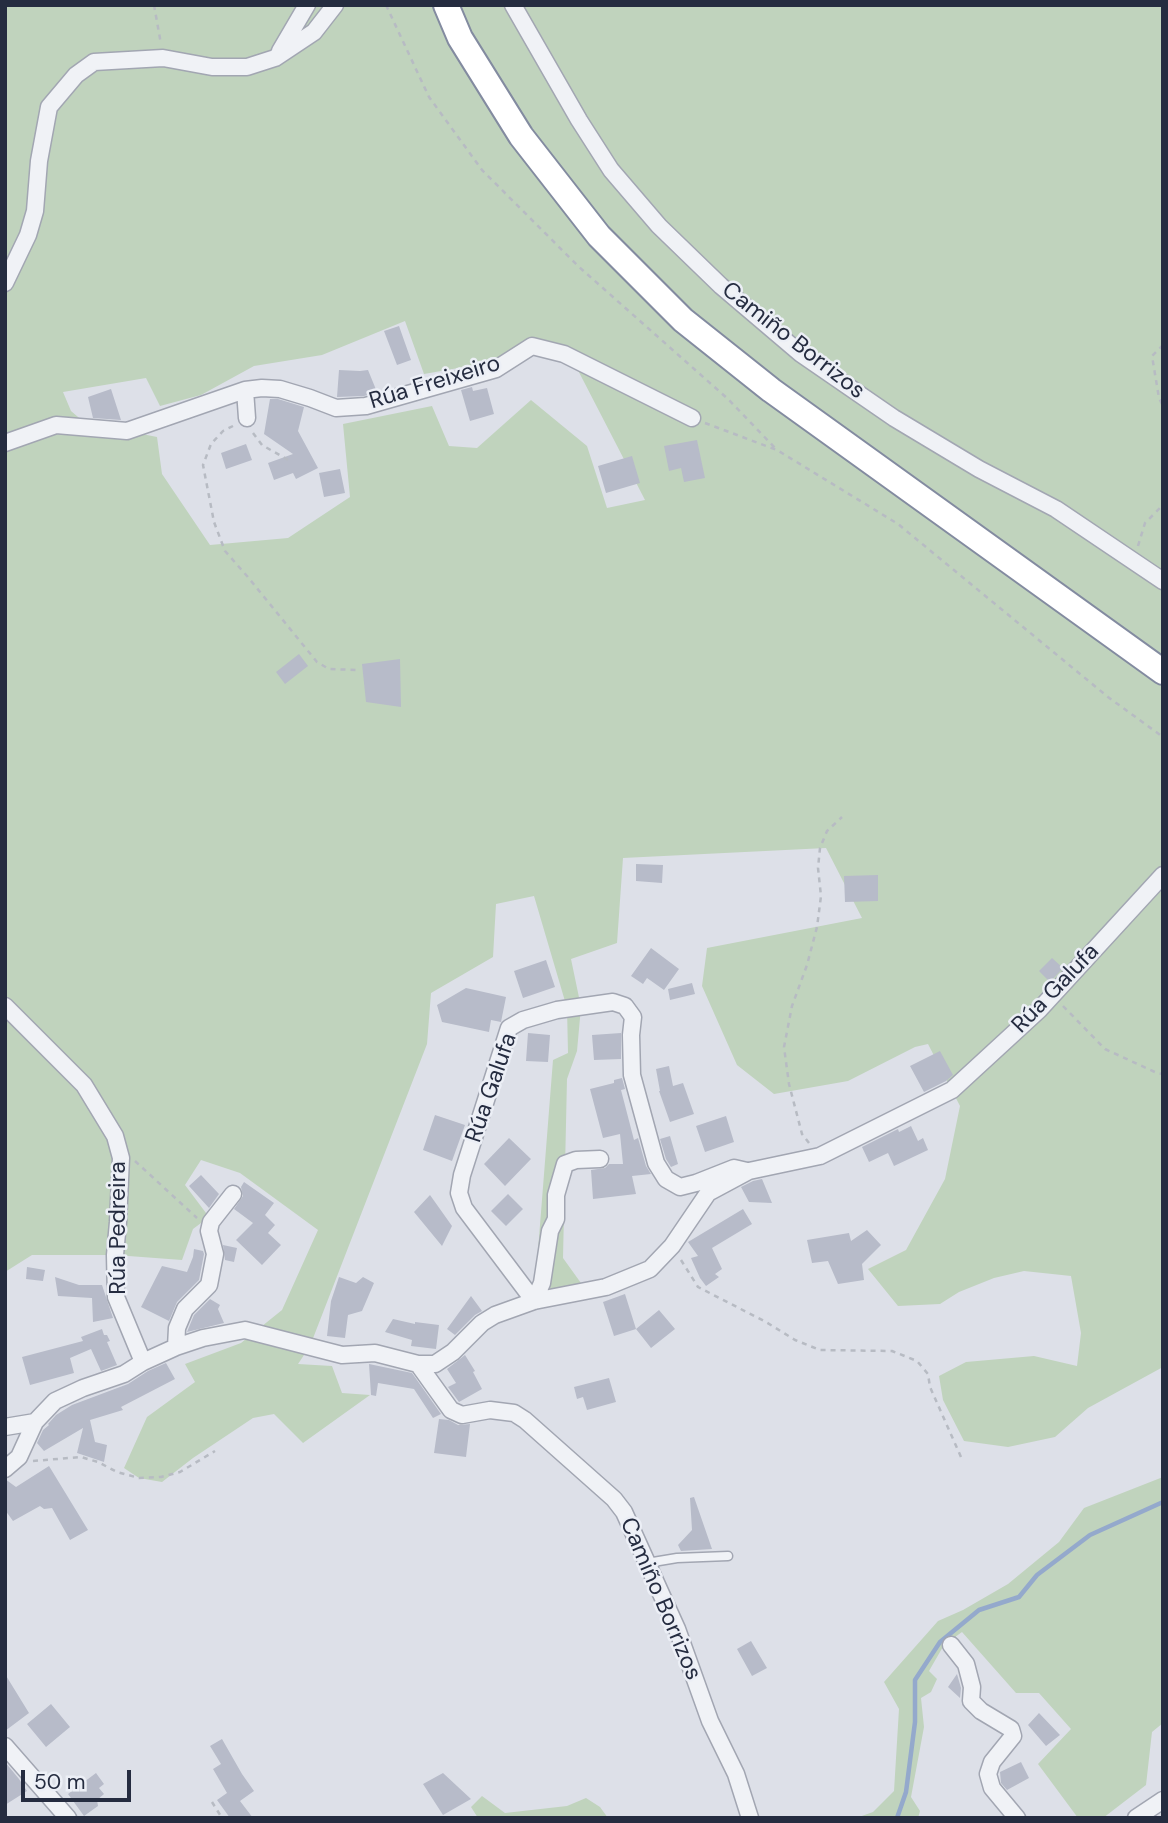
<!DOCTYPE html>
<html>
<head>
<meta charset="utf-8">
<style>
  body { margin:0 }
  #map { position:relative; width:1168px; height:1823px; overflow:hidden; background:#dde0e8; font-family:"DM Sans",sans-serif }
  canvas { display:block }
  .frame { position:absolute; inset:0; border:7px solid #252c40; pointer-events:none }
  .scale { position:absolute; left:21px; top:1770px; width:110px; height:32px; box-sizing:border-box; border:4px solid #252c40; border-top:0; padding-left:9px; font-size:21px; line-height:24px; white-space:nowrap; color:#252c40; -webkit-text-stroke:5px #eceff6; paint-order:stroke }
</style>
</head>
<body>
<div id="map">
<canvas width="1168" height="1823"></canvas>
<div class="frame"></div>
<div class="scale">50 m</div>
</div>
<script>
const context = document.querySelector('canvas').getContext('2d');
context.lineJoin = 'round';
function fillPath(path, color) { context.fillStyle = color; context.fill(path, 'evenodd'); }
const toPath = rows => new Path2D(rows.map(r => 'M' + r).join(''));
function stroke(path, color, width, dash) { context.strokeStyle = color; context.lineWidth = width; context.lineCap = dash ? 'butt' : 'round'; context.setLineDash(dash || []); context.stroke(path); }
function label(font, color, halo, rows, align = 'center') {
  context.font = font + ' "DM Sans",sans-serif'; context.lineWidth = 5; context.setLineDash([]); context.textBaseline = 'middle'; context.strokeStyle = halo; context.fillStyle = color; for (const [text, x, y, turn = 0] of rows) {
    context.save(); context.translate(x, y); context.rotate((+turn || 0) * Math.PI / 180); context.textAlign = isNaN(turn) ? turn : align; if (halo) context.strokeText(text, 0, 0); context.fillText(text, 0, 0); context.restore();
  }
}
fillPath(toPath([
  [5,5,1163,5,1163,1367,1088,1408,1055,1437,1008,1447,964,1441,943,1400,939,1376,966,1362,1034,1356,1077,1366,1081,1333,1071,1276,1024,1271,994,1278,959,1292,940,1304,898,1306,868,1269,906,1250,945,1179,960,1106,928,1044,915,1047,848,1081,774,1094,737,1065,702,986,707,948,862,918,826,848,623,858,617,943,571,959,581,1007,577,1051,567,1079,563,1258,591,1297,534,1301,553,1060,568,1053,567,1008,534,896,496,904,493,957,431,993,427,1044,310,1346,298,1364,332,1366,342,1393,370,1395,303,1443,274,1414,253,1418,193,1458,162,1482,139,1478,124,1468,147,1417,195,1382,185,1364,241,1343,282,1310,318,1230,240,1173,201,1160,185,1185,209,1217,193,1229,182,1260,115,1255,32,1255,5,1272],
  [405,321,424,374,567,349,645,500,607,508,587,446,531,400,477,448,449,446,432,406,343,424,350,497,288,538,210,545,162,474,157,437,127,431,91,428,71,411,63,392,146,378,160,406,201,395,254,366,322,355],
  [1163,1477,1163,1723,1152,1732,1146,1785,1103,1818,1078,1818,1038,1764,1071,1729,1039,1693,1016,1693,962,1632,944,1645,929,1671,937,1679,931,1692,921,1698,924,1727,911,1797,920,1811,918,1818,856,1818,873,1812,894,1791,899,1709,884,1682,938,1621,963,1610,1008,1584,1059,1542,1084,1508],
  [482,1796,505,1813,567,1806,586,1798,600,1807,608,1818,478,1818,471,1807]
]), '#c0d3bd');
stroke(toPath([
  [897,1818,906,1792,915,1722,915,1680,940,1642,979,1610,1019,1597,1037,1575,1090,1535,1163,1502]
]), '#94a9cc', 4.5);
fillPath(toPath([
  [399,326,411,360,397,365,384,331],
  [339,370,360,371,368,370,377,392,364,396,337,397],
  [472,387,473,391,487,388,494,414,470,421,461,390],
  [111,389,121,420,93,418,88,397],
  [270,399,278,399,304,407,298,431,318,468,296,479,293,473,274,480,268,463,293,454,264,434],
  [697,440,705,478,684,482,681,468,669,471,664,446],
  [246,444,252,460,226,469,221,453],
  [632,456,640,483,606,493,598,466],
  [340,469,345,493,324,497,319,473],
  [299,654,308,666,285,684,276,672],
  [400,659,401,707,366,702,362,664],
  [636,864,663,865,662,883,636,881],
  [878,875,878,901,845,902,844,876],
  [651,948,679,969,664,990,647,978,643,984,631,976],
  [1052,958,1063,968,1050,982,1039,971],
  [546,960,555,987,523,998,514,971],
  [692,983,695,994,670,1000,668,989],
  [466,988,506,997,501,1022,491,1020,489,1032,442,1022,437,1005],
  [528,1033,550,1035,548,1062,526,1061],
  [621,1033,621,1059,594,1060,592,1035],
  [940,1051,953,1075,946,1081,924,1092,910,1066],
  [669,1066,673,1086,683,1083,694,1114,670,1122,659,1091,660,1091,656,1069],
  [622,1078,625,1089,621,1090,634,1140,638,1138,646,1166,651,1174,632,1176,636,1194,593,1199,591,1170,605,1168,609,1164,623,1164,620,1134,603,1138,590,1089,614,1083,614,1080],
  [435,1115,465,1125,452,1161,423,1150],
  [726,1116,734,1142,705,1152,696,1126],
  [911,1126,918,1141,923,1138,928,1150,894,1166,888,1153,869,1162,862,1147,898,1129,899,1132],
  [670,1136,678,1164,671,1167,666,1159,660,1139],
  [509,1138,531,1159,505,1186,484,1164],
  [201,1175,219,1194,209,1208,189,1186],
  [762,1179,772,1203,749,1202,741,1187,753,1181],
  [244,1182,274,1203,265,1215,275,1225,268,1233,281,1245,262,1265,236,1240,253,1223,234,1209,243,1196,241,1187],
  [508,1194,523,1209,506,1226,491,1211],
  [430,1195,452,1226,442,1246,414,1212],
  [743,1209,752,1224,712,1248,722,1269,715,1274,719,1277,706,1286,700,1278,691,1258,698,1256,688,1242],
  [867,1230,881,1245,862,1264,864,1280,838,1284,828,1261,812,1263,807,1240,849,1233,851,1241],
  [223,1245,237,1248,234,1262,225,1260],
  [194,1249,203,1251,204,1254,199,1280,177,1302,169,1321,141,1307,162,1266,187,1272,193,1257],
  [27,1267,45,1270,43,1281,26,1279],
  [55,1277,79,1285,102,1285,113,1318,93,1322,92,1298,58,1296],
  [339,1277,356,1283,363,1277,374,1283,362,1311,348,1315,345,1338,327,1336,331,1301],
  [625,1294,636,1329,614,1336,603,1302],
  [471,1296,482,1311,475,1315,455,1335,447,1329],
  [210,1299,220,1305,218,1309,224,1323,187,1332,194,1315],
  [659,1310,675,1329,651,1348,636,1329],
  [393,1319,415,1324,415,1322,439,1325,436,1349,411,1346,412,1340,385,1332],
  [102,1329,104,1335,107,1335,110,1341,107,1342,117,1365,101,1371,91,1349,70,1358,74,1373,30,1385,22,1357,83,1341,81,1337],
  [465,1355,475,1371,473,1372,482,1389,459,1402,448,1387,456,1383,447,1369],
  [166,1363,175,1379,121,1407,123,1410,90,1420,95,1442,107,1445,104,1462,77,1453,83,1428,44,1451,37,1443,43,1430,49,1425,48,1424,56,1415,72,1405,128,1384,148,1371],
  [369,1364,412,1373,441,1414,433,1418,414,1389,378,1383,376,1396,371,1395],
  [609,1378,616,1402,587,1410,583,1397,577,1399,574,1387],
  [439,1419,449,1420,458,1425,470,1424,466,1457,434,1453],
  [49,1466,88,1530,70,1540,52,1508,44,1509,40,1506,13,1521,5,1510,5,1479,16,1487],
  [694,1497,712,1549,681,1551,678,1545,692,1530,690,1498],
  [751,1641,767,1668,752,1676,737,1649],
  [5,1674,29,1713,5,1731],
  [957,1674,961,1688,960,1698,948,1687],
  [51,1704,70,1727,46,1747,27,1724],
  [1039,1713,1060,1735,1046,1746,1028,1725],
  [222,1739,242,1774,254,1791,240,1801,253,1818,230,1818,217,1800,227,1793,213,1769,221,1764,210,1746],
  [5,1762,19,1779,27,1791,5,1805],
  [1021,1762,1029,1778,1007,1790,1001,1783,1000,1772],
  [96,1773,104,1784,99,1788,104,1794,97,1800,98,1806,84,1816,68,1794],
  [443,1773,471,1799,443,1815,423,1784]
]), '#b7bbc9');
const service = toPath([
  [647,1563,677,1558,728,1556]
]);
const minor = toPath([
  [513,5,579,120,611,170,659,226,721,286,801,354,894,418,979,469,1056,509,1163,581],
  [280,51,307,5],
  [5,283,28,235,35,211,39,161,49,107,76,75,94,62,163,58,212,67,247,67,275,58,314,32,335,5],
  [245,390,247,418],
  [5,443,56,425,127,431,245,390,262,388,280,389,310,398,336,408,366,406,496,369,532,346,564,354,692,418],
  [5,1006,84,1085,115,1136,121,1158,118,1222,115,1255,116,1297,143,1362],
  [534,1301,464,1208,459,1193,462,1175,509,1028,523,1020,557,1010,613,1002,625,1006,633,1017,631,1035,632,1075,656,1163,666,1179,680,1187,696,1183,734,1168,747,1171],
  [534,1301,542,1283,550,1231,556,1219,556,1195,565,1164,576,1160,600,1159],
  [176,1347,177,1328,185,1309,209,1285,215,1254,209,1231,211,1222,233,1194],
  [418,1364,451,1410,462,1415,490,1410,514,1413,525,1420,614,1499,624,1512,677,1629,710,1721,736,1774,750,1818],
  [5,1427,35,1422],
  [5,1469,19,1457,35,1422,55,1401,83,1388,124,1374,143,1362,176,1347,203,1338,245,1330,342,1355,375,1353,418,1364,435,1364,453,1352,482,1323,495,1315,534,1301,606,1287,650,1269,672,1246,708,1193,749,1171,820,1156,952,1090,1039,1010,1163,875],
  [951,1645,966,1664,972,1687,971,1701,981,1711,1011,1729,1013,1736,992,1762,988,1774,992,1788,1017,1818],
  [5,1746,68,1818],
  [1136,1818,1163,1800]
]);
const trunk = toPath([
  [446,5,460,38,521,136,599,236,683,320,771,390,1163,672]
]);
stroke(service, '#a2a6b2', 11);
stroke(minor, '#a2a6b2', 19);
stroke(trunk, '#838ba0', 28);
stroke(toPath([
  [154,5,161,44],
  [386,5,429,97,482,170,578,266,728,399,777,450],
  [1163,345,1152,356,1159,398,1163,406],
  [705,423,777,450,898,524,1108,697,1163,737],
  [233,426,223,431,211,444,203,465,214,522,225,551,247,576,317,662,329,669,356,670],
  [253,433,262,445,290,461],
  [1138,546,1145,523,1163,505],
  [1063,1006,1105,1049,1157,1073,1163,1074],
  [809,1143,802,1134,789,1084,784,1047,792,1006,807,965,817,927,821,896,818,868,820,848,827,831,842,817],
  [135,1161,197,1218],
  [681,1260,698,1287,766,1322,795,1340,820,1350,892,1351,917,1361,928,1374,930,1387,961,1457],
  [33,1461,81,1457,98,1462,117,1472,139,1478,161,1477,180,1472,215,1451],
  [212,1802,222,1818]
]), '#b7bbc3', 2.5, [5, 5]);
stroke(service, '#f0f2f6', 8);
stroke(minor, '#f0f2f6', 16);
stroke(trunk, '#fff', 24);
label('23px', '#252c40', '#eceff6', [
  ["Camiño Borrizos",793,341,38],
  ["Rúa Freixeiro",435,383,-17],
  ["Rúa Galufa",1056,989,-46],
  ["Rúa Galufa",492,1088,-71],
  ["Rúa Pedreira",119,1228,-90],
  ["Camiño Borrizos",660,1599,67]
]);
</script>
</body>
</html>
